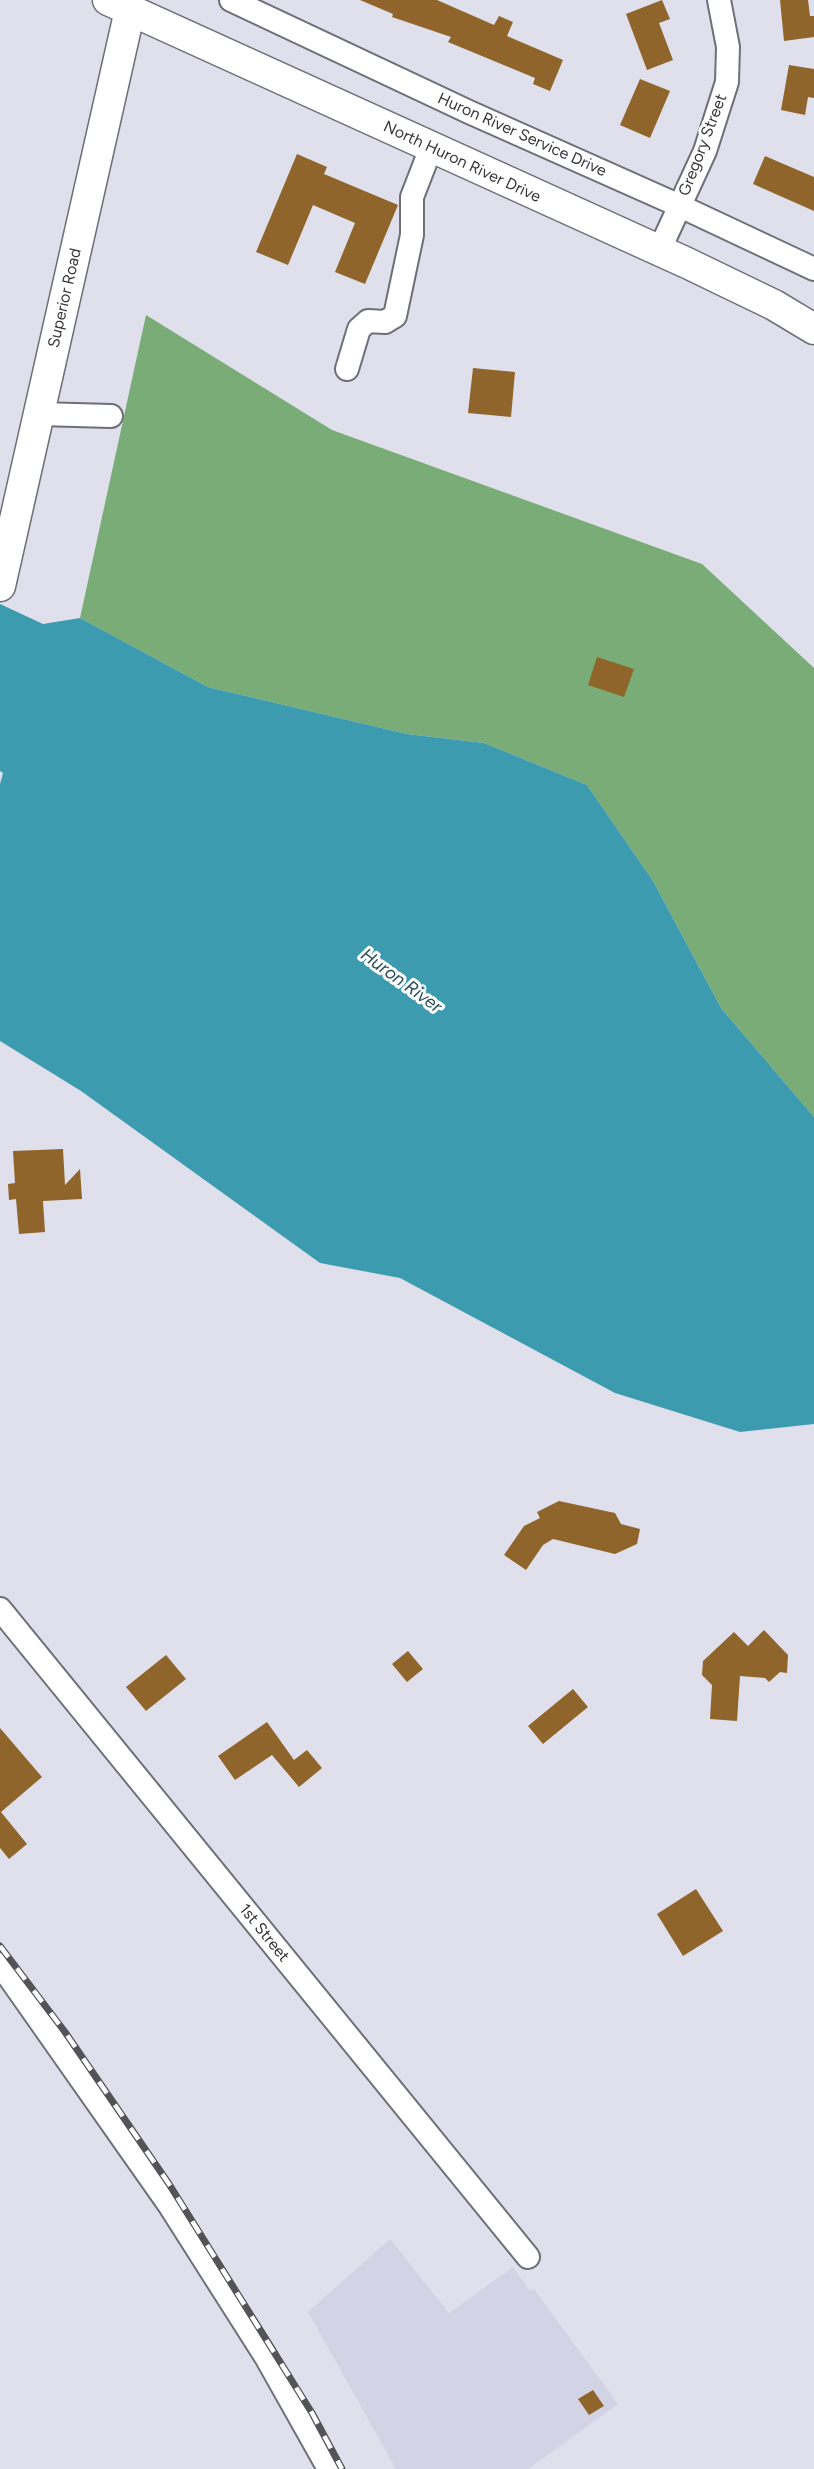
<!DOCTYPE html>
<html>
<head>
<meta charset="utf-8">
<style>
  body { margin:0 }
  canvas { display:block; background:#dfe0eb }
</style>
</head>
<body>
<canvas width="814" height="2469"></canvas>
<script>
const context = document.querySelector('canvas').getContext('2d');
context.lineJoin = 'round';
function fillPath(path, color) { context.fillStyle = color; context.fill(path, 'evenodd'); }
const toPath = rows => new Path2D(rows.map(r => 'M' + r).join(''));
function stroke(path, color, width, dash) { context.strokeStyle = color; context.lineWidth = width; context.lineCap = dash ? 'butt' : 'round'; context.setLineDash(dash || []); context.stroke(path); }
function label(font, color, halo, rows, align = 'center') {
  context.font = font + ' Figtree,sans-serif'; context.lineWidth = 6; context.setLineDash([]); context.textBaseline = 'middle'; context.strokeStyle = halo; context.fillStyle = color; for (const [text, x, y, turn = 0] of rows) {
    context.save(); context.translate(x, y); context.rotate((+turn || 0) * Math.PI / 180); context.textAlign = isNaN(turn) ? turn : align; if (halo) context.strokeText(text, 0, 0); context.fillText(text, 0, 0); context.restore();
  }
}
fillPath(toPath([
  [390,2239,449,2313,513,2267,530,2291,534,2289,618,2404,528,2469,396,2469,308,2312]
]), '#d2d4e6');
fillPath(toPath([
  [146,315,332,430,702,564,814,668,814,1117,721,1008,653,881,587,785,484,743,407,734,208,687,80,618]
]), '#7aac78');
fillPath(toPath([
  [0,604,43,624,80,618,208,687,407,734,484,743,587,785,653,881,721,1008,814,1117,814,1424,740,1432,615,1393,400,1278,320,1263,81,1091,0,1041,0,784,3,773,0,771]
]), '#3d9bb0');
fillPath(toPath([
  [360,0,437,0,494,25,499,16,513,22,507,36,563,60,550,91,533,84,535,78,448,42,451,37,392,17,393,14],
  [662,0,670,19,659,23,673,60,647,70,626,14],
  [780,0,808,0,810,16,814,16,814,37,784,41],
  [789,65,814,69,814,98,808,97,805,115,781,110],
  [640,79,670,91,650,138,620,125],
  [297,154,327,167,324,174,398,205,365,284,335,272,355,223,313,205,288,265,256,252],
  [765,156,814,177,814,211,753,184],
  [473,368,515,372,511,417,468,413],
  [597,657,634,669,624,697,588,685],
  [63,1149,65,1185,80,1169,82,1199,43,1201,45,1232,19,1234,16,1199,9,1200,8,1184,15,1183,13,1151],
  [559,1501,615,1513,621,1524,640,1529,637,1544,615,1554,553,1539,543,1545,526,1570,504,1555,524,1526,540,1518,537,1512],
  [764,1630,788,1655,787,1673,780,1672,769,1682,765,1678,740,1676,737,1721,710,1719,712,1685,702,1675,703,1661,734,1632,748,1646],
  [408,1651,423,1669,407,1682,392,1664],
  [166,1655,186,1679,146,1711,126,1687],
  [573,1689,588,1707,543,1744,528,1726],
  [267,1722,294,1760,307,1750,322,1768,299,1787,272,1755,235,1780,218,1756],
  [0,1728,42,1777,1,1812,27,1844,9,1859,0,1848],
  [696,1889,723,1931,683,1956,657,1914],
  [593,2390,604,2406,589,2415,578,2399]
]), '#8f652b');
const minor = toPath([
  [231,0,469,112,680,206,814,269],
  [659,251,705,151,727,82,728,47,719,0],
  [347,369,359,329,368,321,385,322,395,316,412,235,412,197,431,148],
  [39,414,111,416],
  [0,1609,528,2257],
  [0,1964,170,2206,266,2357,329,2469]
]);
const major = toPath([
  [108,0,687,263,774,305,814,329],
  [0,586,130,10]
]);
stroke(minor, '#6e6f78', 26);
stroke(major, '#6e6f78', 33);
stroke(minor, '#fff', 22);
stroke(major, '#fff', 30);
const rail = toPath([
  [0,1946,65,2032,169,2184,312,2413,342,2469]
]);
stroke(rail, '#535358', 7);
stroke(rail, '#fff', 4.5, [14]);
label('16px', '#36363a', '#fff', [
  ["Huron River Service Drive",522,135,24],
  ["Gregory Street",703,145,-69],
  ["North Huron River Drive",462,162,25],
  ["Superior Road",65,298,-77],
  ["1st Street",264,1933,51]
]);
label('italic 18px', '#264f59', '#fff', [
  ["Huron River",401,981,36]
]);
</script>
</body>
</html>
